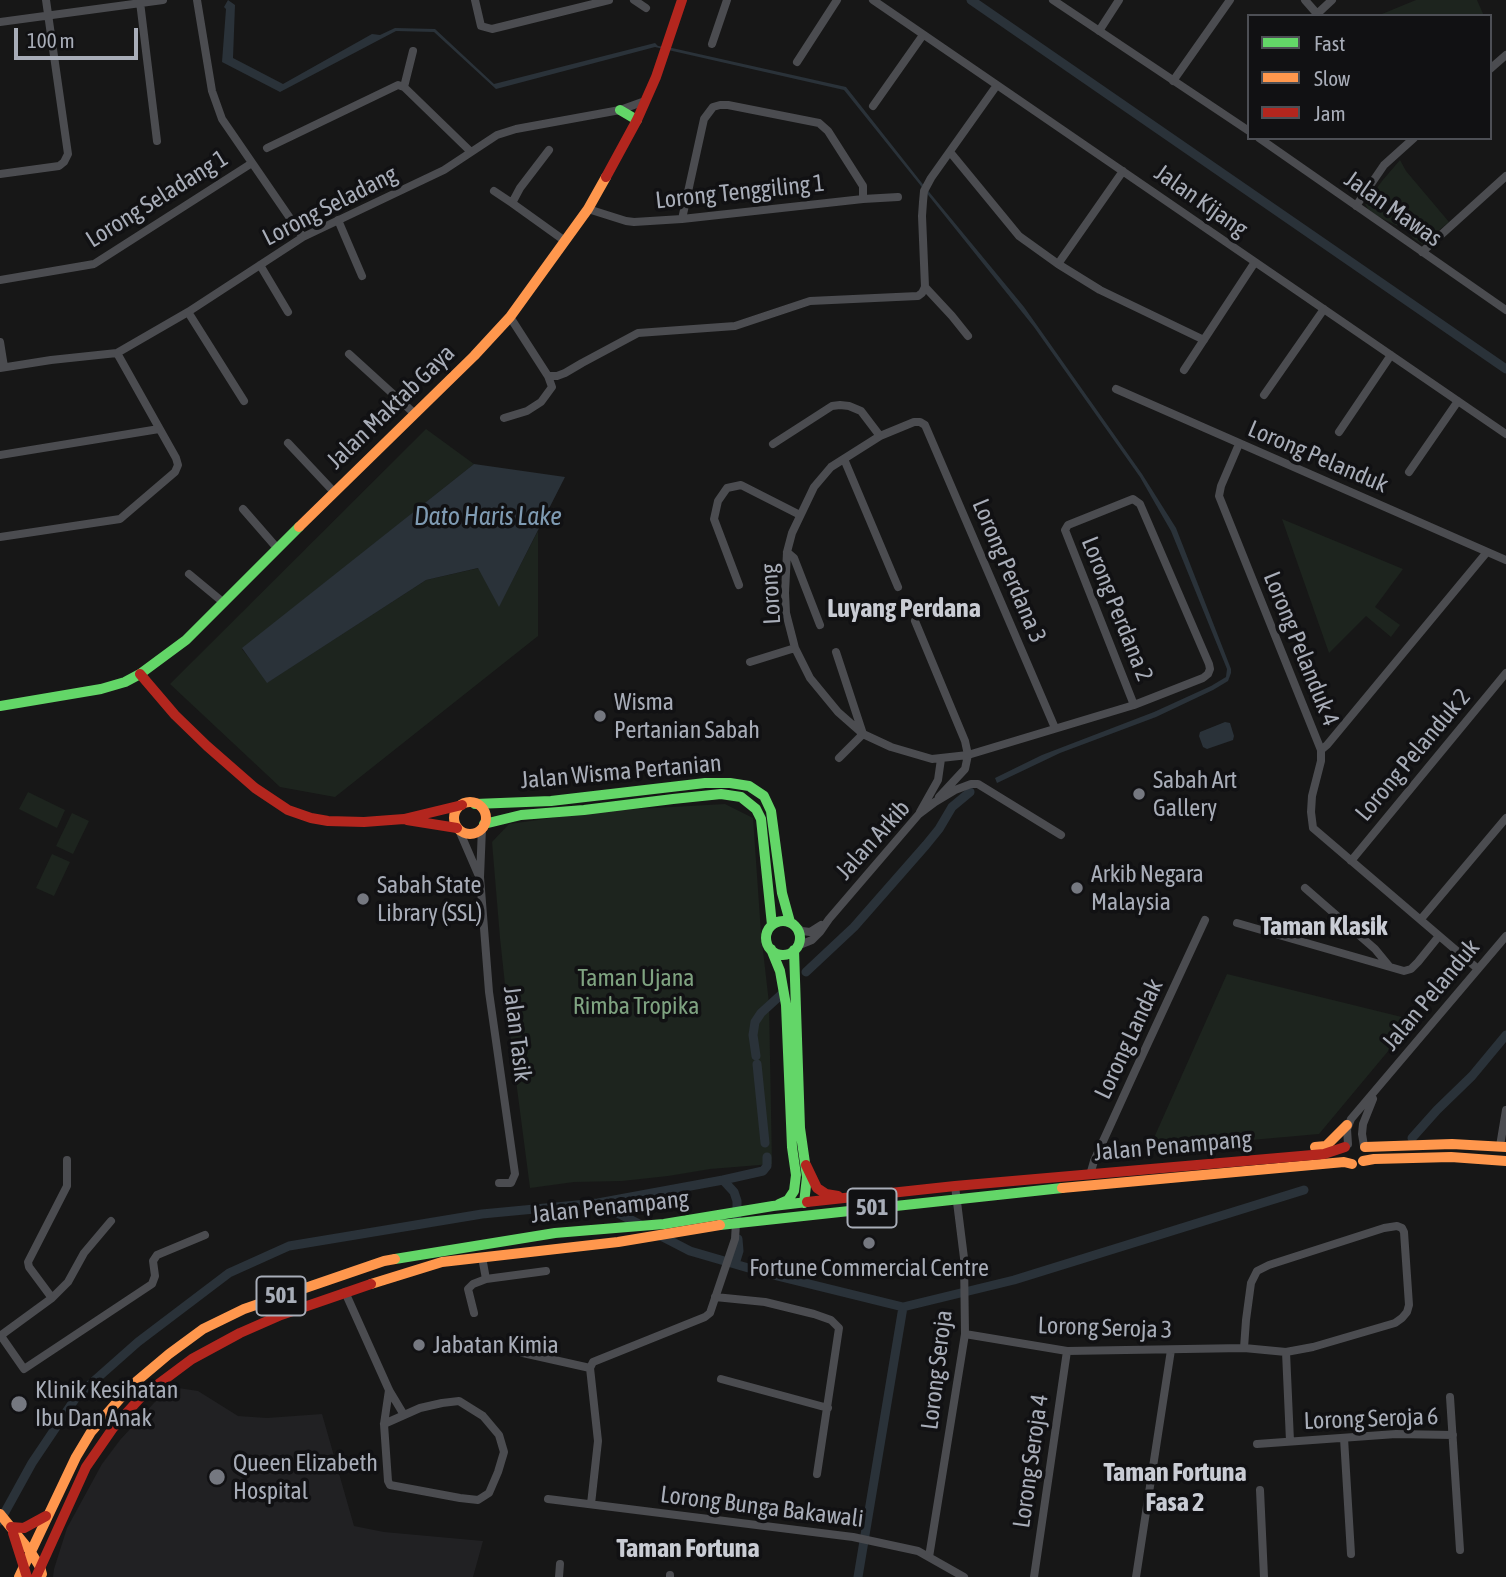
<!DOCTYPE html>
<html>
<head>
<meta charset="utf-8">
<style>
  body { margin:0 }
  #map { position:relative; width:1506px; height:1577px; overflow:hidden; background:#171717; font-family:"Asap Condensed",sans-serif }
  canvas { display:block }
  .legend { position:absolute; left:1247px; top:14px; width:245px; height:126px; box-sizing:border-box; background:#111113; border:2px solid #4d4f55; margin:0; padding:9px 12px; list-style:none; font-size:21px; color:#a8adb8 }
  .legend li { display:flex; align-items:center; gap:14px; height:35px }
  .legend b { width:35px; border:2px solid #4d4f55 }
  .scale { position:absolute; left:14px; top:28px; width:124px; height:32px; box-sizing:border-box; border:4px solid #a8adb8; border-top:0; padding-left:9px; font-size:21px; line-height:24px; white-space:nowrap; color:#a8adb8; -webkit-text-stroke:5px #111113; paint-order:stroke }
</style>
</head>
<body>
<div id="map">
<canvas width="1506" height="1577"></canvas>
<ul class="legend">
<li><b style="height:9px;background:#63d668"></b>Fast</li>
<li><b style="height:9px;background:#ff974d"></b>Slow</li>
<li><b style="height:9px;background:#b3261e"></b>Jam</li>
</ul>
<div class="scale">100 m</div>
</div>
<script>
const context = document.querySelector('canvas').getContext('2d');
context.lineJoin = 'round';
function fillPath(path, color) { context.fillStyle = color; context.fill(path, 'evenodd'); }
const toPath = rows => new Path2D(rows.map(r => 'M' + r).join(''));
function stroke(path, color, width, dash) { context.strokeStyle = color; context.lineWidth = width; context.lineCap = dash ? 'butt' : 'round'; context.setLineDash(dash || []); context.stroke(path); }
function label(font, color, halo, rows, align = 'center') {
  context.font = font + ' "Asap Condensed",sans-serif'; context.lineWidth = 7; context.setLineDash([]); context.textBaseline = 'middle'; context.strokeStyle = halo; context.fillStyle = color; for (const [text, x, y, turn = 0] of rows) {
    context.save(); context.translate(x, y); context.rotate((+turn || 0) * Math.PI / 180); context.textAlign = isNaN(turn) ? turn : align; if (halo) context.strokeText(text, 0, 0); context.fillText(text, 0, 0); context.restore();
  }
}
fillPath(toPath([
  [172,1387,198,1391,238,1416,267,1418,322,1414,354,1526,384,1532,483,1541,473,1577,53,1577,54,1569,67,1528,102,1464,120,1440,154,1403]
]), '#212123');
fillPath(toPath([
  [1416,0,1477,0,1484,16,1377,16],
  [1400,160,1406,171,1449,222,1422,244,1413,238,1408,231,1377,216,1368,209,1365,204,1382,181],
  [426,429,474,464,242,649,268,682,426,580,479,568,499,606,538,531,538,636,335,797,280,787,170,684],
  [1282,519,1403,569,1375,607,1400,625,1391,637,1366,616,1329,653],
  [28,792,65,810,57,828,19,809],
  [725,804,753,818,761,933,769,1003,772,1164,710,1169,668,1176,622,1181,574,1182,530,1188,512,1050,500,938,492,842,509,824,602,811],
  [72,813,89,821,73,854,56,846],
  [52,854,70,862,54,896,36,888],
  [1227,974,1414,1020,1319,1134,1149,1149]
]), '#1d241e');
fillPath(toPath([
  [228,0,235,5,233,58,283,84,372,34,380,35,395,28,435,29,494,84,655,43,658,46,672,48,846,87,925,187,1024,307,1142,474,1176,528,1231,669,1231,673,1228,681,1213,690,1156,717,1060,753,997,783,995,778,1042,755,1154,712,1211,686,1226,677,1227,669,1171,531,1140,477,1034,327,844,90,655,47,496,89,434,32,396,31,280,92,222,62,226,9,224,7],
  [474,464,565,477,499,607,478,568,426,580,267,683,242,648],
  [1225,722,1230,723,1234,736,1233,740,1207,749,1203,747,1199,736,1200,732]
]), '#2a3239');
stroke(toPath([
  [971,0,1506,369],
  [806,972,854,927,926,845,939,829,952,807,970,792],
  [756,1056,753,1035,755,1022,761,1013,784,992],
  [757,1064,765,1143],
  [1412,1138,1437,1110,1472,1076,1506,1035],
  [723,1180,763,1171,767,1166,767,1157],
  [598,1203,723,1180,734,1192,737,1201,737,1216],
  [659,1235,690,1251,769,1274,903,1307,1014,1280,1304,1190],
  [735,1264,739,1251,738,1239],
  [0,1521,32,1463,77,1396,138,1342,229,1273,289,1246,482,1214,598,1203,641,1225],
  [858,1577,903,1307]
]), '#2a3239', 9);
stroke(toPath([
  [197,0,212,91,222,119,303,237],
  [475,0,481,26,492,29,609,0],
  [634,0,646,8],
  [873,0,1506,434],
  [1053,0,1249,131],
  [1305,0,1319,16],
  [140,2,157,141],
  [1317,14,1332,0],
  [0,22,163,0],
  [1099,31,1119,0],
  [712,44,727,0],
  [797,62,837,0],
  [1490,69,1506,55],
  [1173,81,1230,0],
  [404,87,413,51],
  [873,106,923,35],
  [1259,138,1506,310],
  [267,148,398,85,404,87,470,151],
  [549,150,520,188,512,203,565,241],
  [950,152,1019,236,1058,264,1100,290,1204,340],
  [0,174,59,166,64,162,68,154,46,0],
  [494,191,512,203],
  [1356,206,1384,165,1414,138],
  [588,209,626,221,634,222,682,219,863,199,898,197],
  [682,219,704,119,713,107,720,105,728,105,819,123,828,131,863,186,863,199],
  [338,220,362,276],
  [1422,252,1506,176],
  [1058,264,1123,171],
  [260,265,288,312],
  [0,280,94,264,252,163],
  [188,312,244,401],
  [510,317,548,376,557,376,565,373,582,363,638,333,735,326,810,301,918,296,922,293,925,287],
  [968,336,952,316,925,287,922,216,923,202,924,191,931,178,997,85],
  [0,342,4,367],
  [349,354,415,414],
  [0,368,51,360,117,353,188,312,303,237,444,170,497,135,516,129,620,110,645,101],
  [1184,370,1255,262],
  [1116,389,1506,560],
  [1264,395,1324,309],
  [504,418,527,411,541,402,552,387,548,376],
  [1339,432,1391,355],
  [288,443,334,492],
  [773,444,832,406,840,405,849,406,861,411,880,436],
  [1239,444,1221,486,1219,496,1321,750,1321,761,1312,796,1311,812,1313,828,1478,969],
  [0,455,159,429],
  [844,459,898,587],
  [1409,472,1458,401],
  [243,509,277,548],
  [0,537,120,519,175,472,178,465,176,458,117,353],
  [787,552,794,558,820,625],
  [189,574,224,603],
  [739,585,714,519,718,501,727,488,741,485,800,515],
  [915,621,965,741,968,755,965,769,939,797],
  [836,652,863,734,839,758],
  [750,662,795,648],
  [1055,728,925,425,920,422,914,422,880,436,831,467,814,487,792,533,787,552,785,593,786,613,795,648,810,678,838,712,863,734,891,747,932,759,968,755,1134,705,1203,678,1208,674,1210,669,1209,664,1140,504,1133,499,1068,525,1065,530,1134,705],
  [1321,750,1327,745,1487,552],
  [920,812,938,780,941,759],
  [482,828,480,877,489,992,515,1174,511,1183,499,1183],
  [459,830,478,874],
  [1351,861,1506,673],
  [1305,888,1375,949,1389,966],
  [1421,919,1506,818],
  [1237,923,1404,971,1411,969,1418,962,1439,936],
  [797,928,802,931,810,932,821,925],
  [797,946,812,940,820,932,829,919,919,814,935,802,955,790,971,784,978,784,1061,835],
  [1348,1144,1347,1129,1351,1119,1506,936],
  [1364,1146,1362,1134,1363,1124,1373,1099],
  [1500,1146,1506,1110],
  [1090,1175,1094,1161,1135,1071,1205,920],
  [482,1257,486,1279],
  [345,1292,389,1390,404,1415],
  [715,1297,765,1302,814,1314,831,1320,839,1328,817,1474],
  [52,1298,29,1267,28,1262,67,1186,67,1160],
  [474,1313,468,1289,473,1284,486,1279,546,1271],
  [965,1334,1067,1351,1244,1348,1286,1352,1313,1347,1395,1323,1402,1318,1407,1312,1409,1305,1404,1232,1402,1228,1397,1226,1384,1228,1269,1265,1257,1271,1251,1283,1246,1320,1244,1348],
  [0,1336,52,1298,68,1282,84,1253,111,1221],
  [1,1336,24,1369,152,1284,155,1276,153,1261,157,1255,205,1235],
  [1286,1352,1290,1441],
  [523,1353,590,1368],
  [721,1379,828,1408],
  [1450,1397,1460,1550],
  [384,1424,420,1408,442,1403,459,1401,483,1416,499,1435,504,1452,498,1472,489,1493,478,1500,460,1498,390,1485,388,1481,384,1424,389,1390],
  [1344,1438,1351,1554],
  [1257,1444,1396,1434,1453,1435],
  [1260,1490,1264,1577],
  [548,1499,853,1537,918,1551,964,1577],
  [591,1504,598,1441,590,1368,593,1362,705,1317,710,1313,735,1239,736,1223],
  [929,1557,965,1334,964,1258,955,1186],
  [559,1577,560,1564],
  [670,1577,670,1575],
  [1034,1577,1067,1351],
  [1136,1577,1171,1350]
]), '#4b4c50', 8);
stroke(toPath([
  [620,110,637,120],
  [0,706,101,689,125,682,140,674,186,640,299,527],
  [475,804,551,801,705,783,730,783,749,786,764,796,771,811,782,893,790,922],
  [484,824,521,815,584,810,673,799,721,794,741,797,756,809,761,819,772,925],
  '766 938a17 17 0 1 1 34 0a17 17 0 1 1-34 0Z',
  [771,949,780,971,786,1005,792,1147,796,1175,794,1191,788,1200,779,1204],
  [794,950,800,1128,807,1177,804,1203],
  [720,1225,1062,1188],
  [395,1259,555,1233,664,1224,773,1206,807,1202]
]), '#63d668', 10);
stroke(toPath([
  [299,527,474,356,510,317,588,209,606,177],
  '454 818a16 16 0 1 1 32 0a16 16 0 1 1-32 0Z',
  [1315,1147,1326,1146,1347,1125],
  [1365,1147,1452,1144,1506,1147],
  [1363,1161,1374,1159,1451,1157,1506,1161],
  [1062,1188,1344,1162,1352,1164],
  [371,1284,442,1262,618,1242,720,1225],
  [0,1514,30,1551,40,1567,42,1574],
  [19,1577,76,1457,91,1432,131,1386,169,1354,203,1329,244,1309,384,1261,395,1259]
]), '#ff974d', 10);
stroke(toPath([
  [606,177,637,120,656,77,682,0],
  [140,674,175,715,207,746,255,788,288,810,311,818,328,821,364,822,404,819,462,805],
  [407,820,457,828],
  [806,1165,817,1188,826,1194,838,1196],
  [807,1202,955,1186,1324,1154,1345,1147],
  [11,1527,24,1528,46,1516],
  [13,1533,27,1577],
  [36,1577,86,1467,113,1428,141,1397,192,1359,240,1333,281,1315,371,1284]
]), '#b3261e', 10);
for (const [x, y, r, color] of [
  [600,716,7,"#757880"],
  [1139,794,7,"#757880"],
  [1077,888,7,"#757880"],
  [363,899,7,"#757880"],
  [869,1243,7,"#757880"],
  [419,1345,7,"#757880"],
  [19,1404,9,"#757880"],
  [217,1477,9,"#757880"]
]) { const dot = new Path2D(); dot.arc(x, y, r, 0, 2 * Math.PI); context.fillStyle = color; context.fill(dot); stroke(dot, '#111113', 2.5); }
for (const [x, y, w] of [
  [872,1208,49],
  [281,1296,49]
]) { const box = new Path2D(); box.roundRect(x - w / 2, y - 19.5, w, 39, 5); context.fillStyle = '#111113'; context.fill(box); stroke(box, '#a8adb8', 2); }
label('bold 23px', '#a8adb8', null, [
  ["501",872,1208],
  ["501",281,1296]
]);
label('24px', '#a8adb8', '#111113', [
  ["Lorong Tenggiling 1",740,192,-6],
  ["Lorong Seladang 1",157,199,-32],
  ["Jalan Kijang",1201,201,35],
  ["Lorong Seladang",330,206,-27],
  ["Jalan Mawas",1393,209,35],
  ["Jalan Maktab Gaya",391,407,-44],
  ["Lorong Pelanduk",1318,457,23],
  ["Lorong Perdana 3",1009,571,67],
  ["Lorong",771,594,-93],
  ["Lorong Perdana 2",1117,609,68],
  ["Lorong Pelanduk 4",1301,649,68],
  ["Lorong Pelanduk 2",1413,755,-50],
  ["Jalan Wisma Pertanian",621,772,-5],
  ["Jalan Arkib",873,840,-48],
  ["Jalan Pelanduk",1431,995,-50],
  ["Jalan Tasik",517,1034,83],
  ["Lorong Landak",1129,1039,-65],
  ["Jalan Penampang",1173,1146,-5],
  ["Jalan Penampang",610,1207,-6],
  ["Lorong Seroja 3",1105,1328,2],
  ["Lorong Seroja",937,1370,-83],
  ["Lorong Seroja 6",1371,1419,-2],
  ["Lorong Seroja 4",1031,1461,-82],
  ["Lorong Bunga Bakawali",762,1507,7]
]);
label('24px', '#a8adb8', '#111113', [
  ["Wisma",614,702],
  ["Pertanian Sabah",614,730],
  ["Sabah Art",1153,780],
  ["Gallery",1153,808],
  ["Arkib Negara",1091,874],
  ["Malaysia",1091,902],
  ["Sabah State",377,885],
  ["Library (SSL)",377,913],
  ["Fortune Commercial Centre",869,1268,"center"],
  ["Jabatan Kimia",433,1345],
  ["Klinik Kesihatan",35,1390],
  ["Ibu Dan Anak",35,1418],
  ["Queen Elizabeth",233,1463],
  ["Hospital",233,1491]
], 'left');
label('24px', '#7fa381', '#111113', [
  ["Taman Ujana",636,978],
  ["Rimba Tropika",636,1006]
]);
label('italic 26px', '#7f9bb3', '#111113', [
  ["Dato Haris Lake",488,517]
]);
label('bold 26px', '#c9ccd4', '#111113', [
  ["Luyang Perdana",904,609],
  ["Taman Klasik",1324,927],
  ["Taman Fortuna",1175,1473],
  ["Fasa 2",1175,1503],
  ["Taman Fortuna",688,1549]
]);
</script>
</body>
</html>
